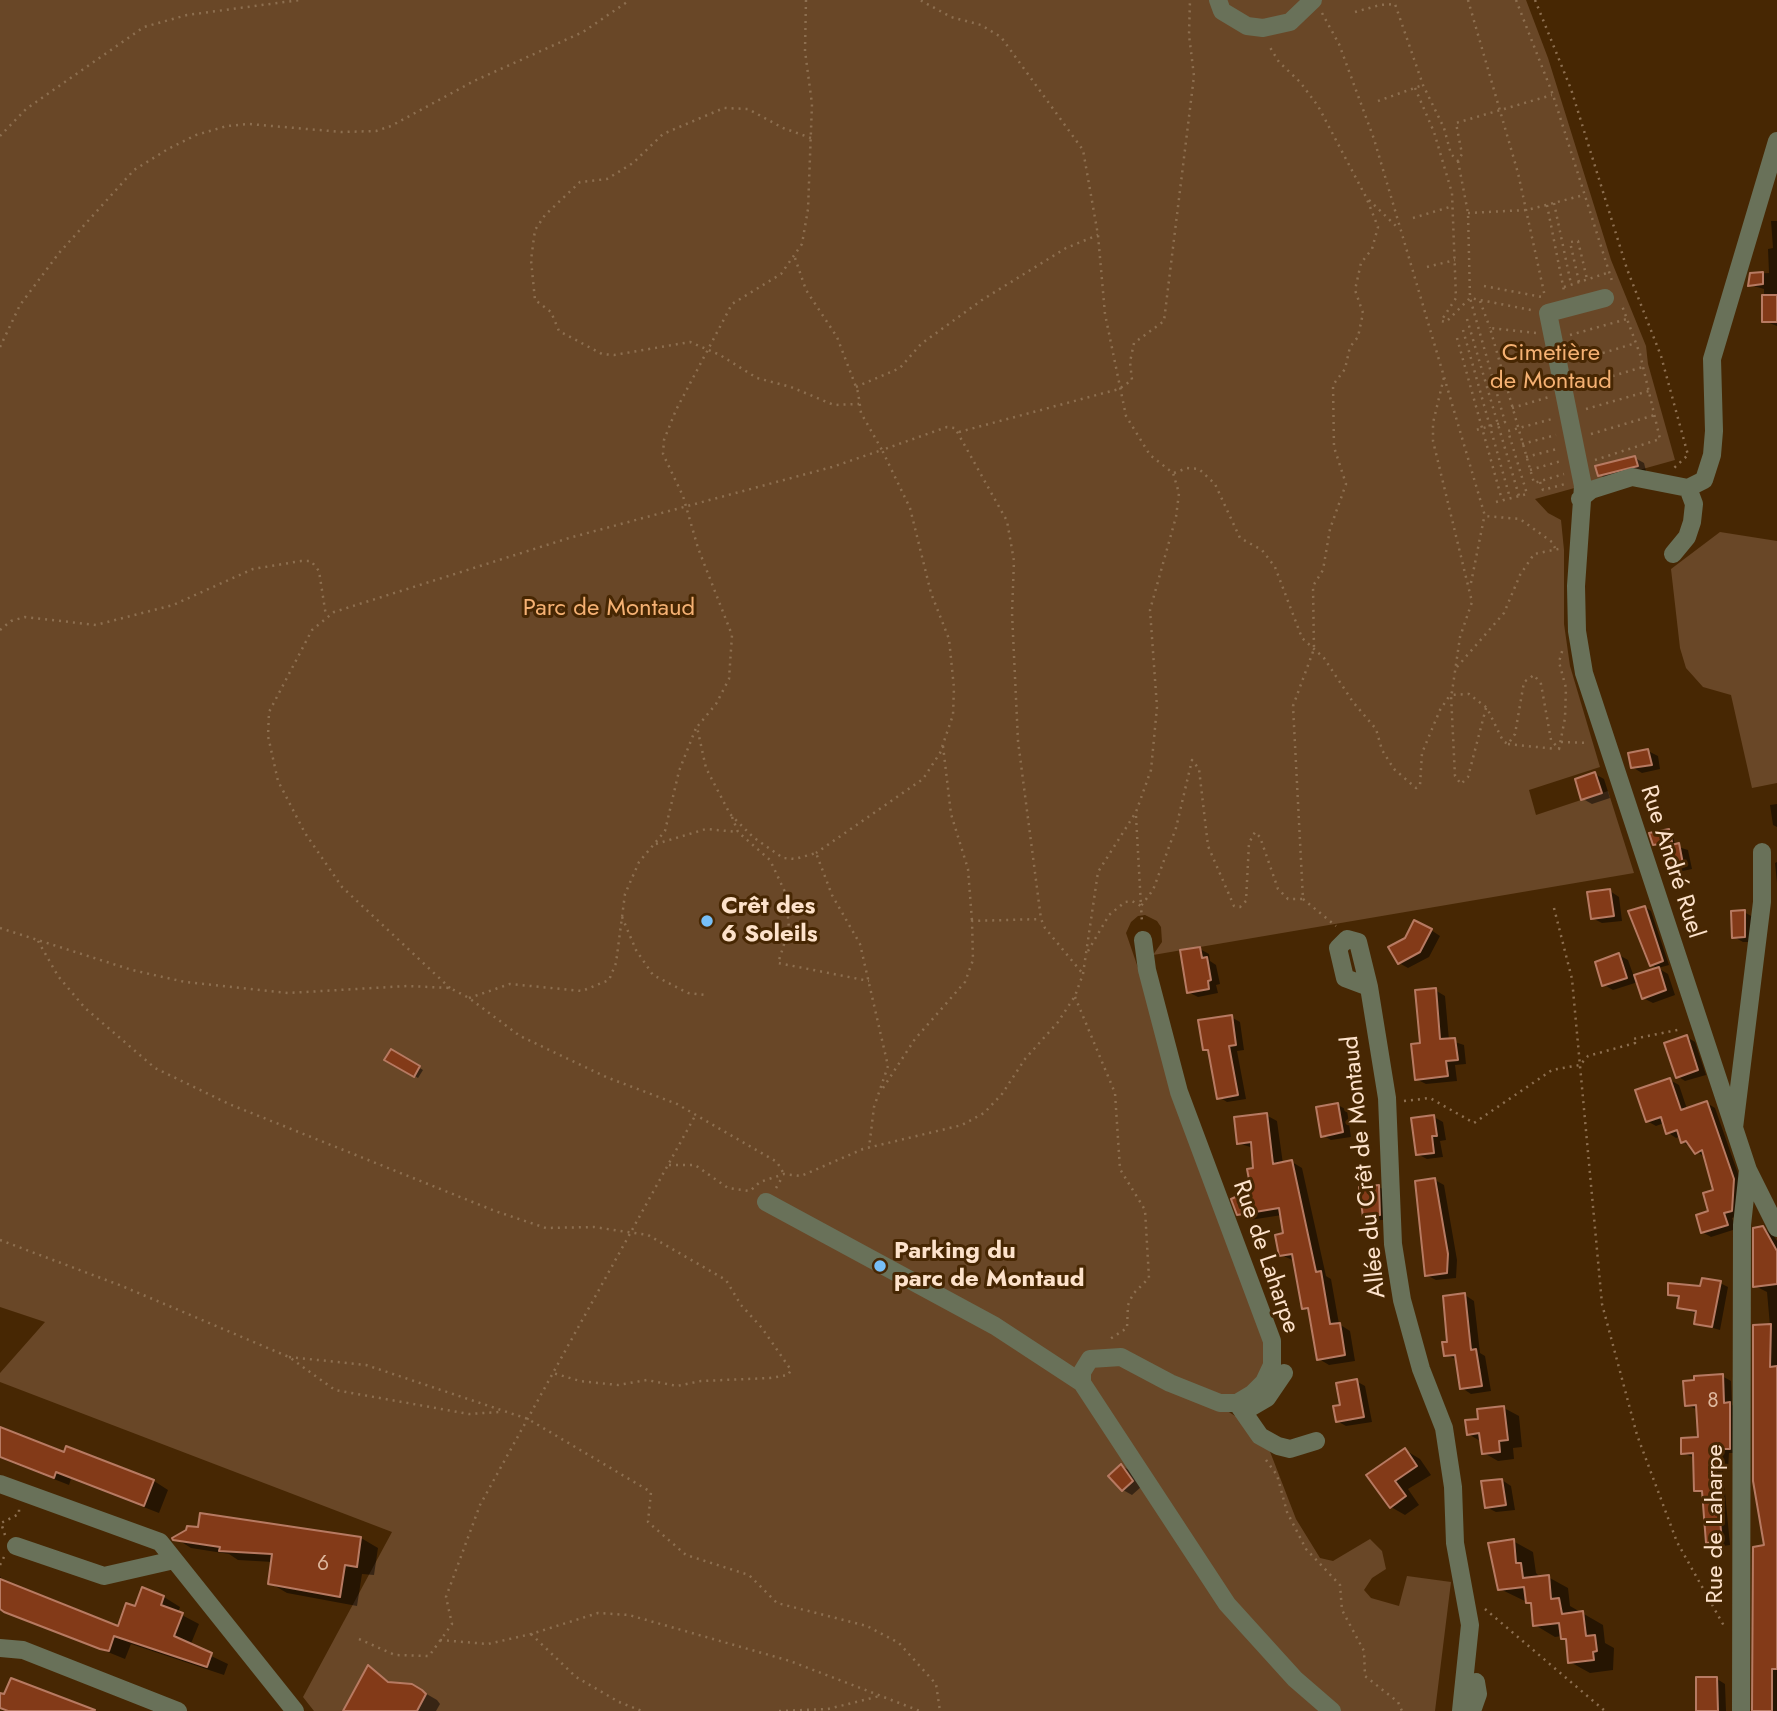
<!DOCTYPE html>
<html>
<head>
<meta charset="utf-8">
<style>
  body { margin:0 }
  canvas { display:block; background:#472703 }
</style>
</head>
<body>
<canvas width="1777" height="1711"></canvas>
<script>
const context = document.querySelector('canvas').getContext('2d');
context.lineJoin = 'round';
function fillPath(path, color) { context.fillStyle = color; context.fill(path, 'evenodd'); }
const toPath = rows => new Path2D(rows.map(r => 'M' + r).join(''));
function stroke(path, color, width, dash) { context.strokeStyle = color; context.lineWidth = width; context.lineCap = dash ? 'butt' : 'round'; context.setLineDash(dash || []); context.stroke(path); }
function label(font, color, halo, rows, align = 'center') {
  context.font = font + ' Jost,sans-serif'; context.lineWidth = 6; context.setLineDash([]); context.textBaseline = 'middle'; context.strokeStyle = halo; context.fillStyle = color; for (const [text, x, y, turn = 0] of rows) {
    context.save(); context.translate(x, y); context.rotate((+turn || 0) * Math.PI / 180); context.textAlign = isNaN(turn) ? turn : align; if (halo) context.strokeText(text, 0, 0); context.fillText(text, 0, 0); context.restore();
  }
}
fillPath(toPath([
  [0,0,1526,0,1548,58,1611,260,1646,346,1648,364,1675,460,1535,499,1548,513,1561,520,1564,550,1564,624,1570,666,1600,767,1529,790,1536,815,1608,791,1634,873,1153,955,1162,942,1161,927,1157,921,1145,915,1138,916,1131,922,1126,933,1263,1331,1264,1367,1257,1379,1224,1409,1240,1419,1269,1449,1296,1519,1320,1558,1333,1561,1370,1539,1382,1551,1386,1569,1372,1578,1364,1590,1371,1598,1399,1606,1407,1576,1451,1582,1435,1711,314,1711,303,1697,392,1532,0,1382,0,1373,45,1322,0,1307],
  [1720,532,1777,541,1777,783,1752,788,1731,695,1703,687,1686,668,1680,648,1671,569]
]), '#694727');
fillPath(toPath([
  [1771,221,1777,221,1777,326,1764,321,1764,289,1750,285,1751,274,1769,273,1768,249,1773,248],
  [1635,458,1644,463,1646,471,1609,480,1600,475],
  [1648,751,1658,756,1660,769,1642,773,1632,767],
  [1595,774,1604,779,1610,798,1592,804,1583,799],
  [1777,804,1777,827,1773,825,1770,805],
  [1669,831,1673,834,1675,846,1688,850,1692,869,1678,872,1669,866,1665,846,1654,844],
  [1777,862,1777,883,1775,863],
  [1610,891,1619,897,1622,921,1602,923,1592,918],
  [1645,907,1651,911,1669,965,1658,968,1668,974,1675,995,1653,1003,1643,998,1638,982,1613,990,1604,985,1619,955,1628,960,1634,977,1658,969,1652,965],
  [1744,912,1753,917,1754,942,1743,942,1734,937],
  [1431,930,1440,936,1429,957,1408,968,1399,963],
  [1200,949,1209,954,1210,961,1216,965,1220,984,1216,985,1218,993,1198,997,1188,992],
  [1435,990,1445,996,1449,1040,1464,1045,1466,1064,1455,1065,1457,1081,1426,1084,1416,1079],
  [1231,1017,1240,1022,1244,1050,1237,1051,1246,1099,1227,1102,1219,1097,1211,1053,1205,1049],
  [1687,1037,1695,1042,1706,1075,1685,1081,1677,1076],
  [392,1051,423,1070,418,1078,387,1059],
  [1670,1080,1679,1085,1687,1109,1707,1103,1715,1108,1742,1185,1741,1215,1732,1218,1736,1229,1711,1237,1702,1232,1715,1191,1706,1158,1683,1142,1681,1136,1676,1138,1667,1132,1664,1123,1656,1126,1647,1121],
  [1338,1105,1347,1110,1351,1137,1331,1140,1322,1135],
  [1266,1115,1277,1121,1283,1164,1292,1162,1302,1168,1326,1276,1331,1279,1339,1324,1350,1331,1355,1361,1329,1365,1319,1359,1311,1312,1303,1308,1295,1261,1281,1255,1285,1235,1282,1215,1250,1220,1239,1214,1253,1191,1255,1170,1253,1148,1238,1143],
  [1434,1117,1443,1122,1446,1140,1440,1141,1443,1157,1427,1159,1417,1154],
  [1435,1180,1444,1185,1457,1260,1456,1278,1436,1280,1426,1275],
  [1379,1187,1388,1192,1389,1219,1374,1221,1364,1216],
  [1763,1228,1773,1234,1777,1241,1777,1711,1754,1711,1766,1547,1770,1326,1767,1292,1755,1286],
  [1720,1283,1728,1287,1720,1330,1695,1323,1697,1314,1679,1307,1680,1299,1669,1294],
  [1465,1295,1474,1301,1480,1353,1485,1356,1491,1391,1471,1394,1462,1388,1458,1360,1446,1355],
  [1722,1376,1731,1381,1732,1405,1739,1409,1739,1453,1729,1453,1728,1470,1723,1471,1730,1545,1717,1547,1708,1542,1704,1494,1696,1489,1695,1458,1683,1453,1699,1439,1698,1410,1687,1405],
  [1356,1381,1365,1386,1372,1422,1346,1426,1337,1421],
  [1504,1408,1519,1416,1522,1447,1513,1448,1514,1459,1498,1461,1484,1453,1482,1442,1468,1434,1480,1420],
  [0,1429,65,1454,67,1448,154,1481,168,1490,159,1513,71,1479,69,1485,0,1458],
  [1405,1450,1420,1459,1431,1475,1408,1489,1419,1505,1405,1515,1391,1507,1369,1475],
  [1122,1466,1131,1471,1141,1487,1132,1495,1123,1490],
  [1502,1480,1511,1486,1515,1510,1496,1512,1486,1507],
  [175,1538,361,1538,378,1548,374,1575,362,1574,357,1606,287,1593,270,1583,273,1562,238,1560,229,1554,191,1548],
  [1513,1541,1533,1552,1536,1573,1541,1578,1548,1577,1568,1588,1570,1606,1603,1625,1605,1643,1614,1648,1613,1670,1590,1673,1570,1662,1568,1641,1562,1636,1555,1637,1535,1625,1533,1605,1500,1589],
  [0,1576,3,1582,119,1628,136,1608,143,1590,164,1597,180,1607,178,1613,199,1624,190,1646,228,1664,224,1675,131,1644,125,1659,7,1611,7,1614,0,1610],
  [369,1668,393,1684,411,1685,437,1700,440,1704,436,1711,350,1711],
  [1717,1679,1725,1684,1726,1711,1698,1711]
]), '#0007');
const building = toPath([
  [1763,272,1763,284,1748,286,1750,273,1763,272],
  [1762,295,1777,295,1777,322,1762,322,1762,295],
  [1635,456,1638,466,1598,476,1595,466,1635,456],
  [1648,749,1652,765,1631,768,1628,753,1648,749],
  [1595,772,1602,793,1581,800,1575,779,1595,772],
  [1669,829,1672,842,1653,845,1649,833,1669,829],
  [1679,843,1683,864,1667,868,1664,847,1679,843],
  [1610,889,1614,916,1591,919,1587,892,1610,889],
  [1645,906,1663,961,1650,966,1628,911,1645,906],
  [1745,910,1745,937,1732,938,1731,911,1745,910],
  [1414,920,1432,929,1420,952,1398,964,1388,947,1405,938,1414,920],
  [1200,947,1202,958,1207,957,1211,980,1208,981,1209,989,1187,993,1180,950,1200,947],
  [1619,953,1627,978,1602,986,1595,962,1619,953],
  [1659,967,1666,990,1642,999,1634,975,1659,967],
  [1436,988,1440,1039,1455,1038,1458,1060,1446,1061,1448,1076,1415,1080,1411,1044,1420,1043,1415,990,1436,988],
  [1232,1015,1236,1045,1229,1046,1238,1095,1217,1099,1208,1050,1203,1050,1198,1020,1232,1015],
  [1687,1035,1698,1070,1676,1078,1664,1043,1687,1035],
  [391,1049,420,1066,414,1077,384,1060,391,1049],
  [1670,1078,1681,1110,1707,1101,1734,1179,1732,1211,1724,1213,1728,1225,1701,1233,1696,1215,1708,1211,1703,1193,1713,1190,1702,1150,1695,1154,1686,1141,1681,1143,1677,1130,1666,1134,1661,1117,1646,1122,1635,1090,1670,1078],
  [1338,1103,1343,1132,1321,1137,1316,1107,1338,1103],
  [1267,1113,1273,1164,1292,1160,1316,1272,1321,1271,1330,1324,1340,1323,1345,1355,1317,1360,1308,1308,1302,1309,1292,1254,1279,1256,1275,1235,1283,1233,1279,1208,1237,1215,1231,1199,1251,1190,1247,1169,1253,1168,1251,1142,1237,1144,1234,1117,1267,1113],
  [1434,1115,1437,1136,1432,1136,1434,1153,1416,1155,1411,1118,1434,1115],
  [1435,1178,1448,1254,1447,1273,1425,1276,1415,1181,1435,1178],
  [1379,1185,1380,1215,1363,1217,1359,1187,1379,1185],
  [1763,1226,1777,1251,1777,1284,1753,1287,1753,1228,1763,1226],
  [1702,1278,1721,1281,1712,1327,1694,1324,1696,1311,1677,1308,1679,1296,1668,1295,1668,1283,1700,1286,1702,1278],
  [1465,1293,1471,1350,1476,1349,1482,1386,1460,1389,1455,1355,1444,1356,1442,1342,1447,1342,1443,1296,1465,1293],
  [1771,1324,1770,1367,1777,1366,1777,1669,1772,1669,1772,1711,1752,1711,1753,1547,1764,1545,1753,1481,1753,1325,1771,1324],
  [1723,1374,1724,1403,1730,1402,1730,1449,1720,1449,1720,1466,1715,1466,1722,1541,1706,1543,1702,1491,1694,1491,1693,1453,1681,1454,1681,1438,1698,1437,1696,1405,1685,1406,1683,1381,1694,1380,1694,1376,1723,1374],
  [1357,1379,1364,1417,1336,1422,1333,1406,1340,1405,1336,1383,1357,1379],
  [1504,1406,1508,1440,1499,1441,1500,1452,1482,1454,1479,1433,1467,1435,1465,1420,1478,1419,1477,1409,1504,1406],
  [0,1427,64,1452,66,1446,154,1480,144,1506,56,1472,54,1478,0,1457,0,1427],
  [1405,1448,1417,1466,1395,1481,1406,1496,1390,1508,1366,1475,1405,1448],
  [1121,1464,1133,1481,1122,1491,1108,1476,1121,1464],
  [1502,1479,1506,1505,1485,1508,1481,1481,1502,1479],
  [200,1513,361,1537,357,1567,345,1565,340,1597,268,1584,272,1554,219,1551,220,1547,173,1540,172,1538,186,1530,187,1526,198,1527,200,1513],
  [1514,1539,1516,1563,1521,1563,1523,1578,1549,1575,1551,1599,1559,1598,1562,1614,1583,1611,1586,1636,1595,1635,1597,1651,1593,1652,1594,1660,1568,1663,1566,1639,1561,1639,1559,1623,1533,1626,1531,1603,1526,1603,1524,1587,1498,1590,1488,1543,1514,1539],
  [0,1579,118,1626,126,1603,135,1606,142,1587,164,1596,161,1605,183,1613,174,1636,212,1653,207,1667,114,1636,109,1651,100,1649,4,1612,0,1609,0,1579],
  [368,1665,388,1682,412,1684,422,1690,426,1694,417,1711,343,1711,368,1665],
  [1696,1677,1717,1677,1718,1711,1696,1711,1696,1677],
  [11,1678,95,1710,94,1711,8,1711,0,1708,0,1693,4,1694,11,1678]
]);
fillPath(building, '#833a18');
stroke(building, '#b77a62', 2);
stroke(toPath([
  [806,0,805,51,812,104,808,209,802,244,781,274,732,304,676,410,664,440,663,454,683,496,698,548,732,635,729,679,716,704,697,727,706,768,730,814,753,837,783,858,795,859,816,853,832,895,860,944,888,1066,874,1107,869,1148],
  [1468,0,1518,173,1545,297],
  [1516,0,1553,95,1613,284],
  [1535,0,1571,89,1627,269,1661,356,1688,455,1674,468],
  [1355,12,1380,5,1395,4,1423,85,1444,128,1451,154,1458,161,1462,154,1456,123,1552,95],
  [1322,13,1339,44,1374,139,1485,516,1520,519,1552,542,1555,548],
  [1415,88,1434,132,1452,193,1456,298,1441,321,1446,322,1470,298,1531,310],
  [1378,101,1423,85],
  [0,136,26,109,144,27,187,15,300,0],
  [811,138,783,128,748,109,724,108,663,134,633,163,607,179,580,182,545,215,535,230,531,260,535,300,551,312,559,331,602,354,614,355,690,342,720,355,757,378,791,387,834,405,859,404],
  [1458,161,1468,213,1470,298,1505,422,1476,430],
  [1369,200,1397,227],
  [1554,203,1571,284],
  [1547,205,1564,291],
  [1468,213,1527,210,1584,195],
  [1413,218,1453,206],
  [795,258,806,290,837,337,858,392,861,413,882,450,947,427,955,428,1007,521,1014,561,1012,613,1018,741,1041,919,1045,928,1083,974],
  [1427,267,1455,260],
  [1579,282,1570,242,1578,241,1587,279],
  [1484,286,1542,297],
  [1564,287,1607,273],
  [1480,301,1490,328],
  [1467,319,1519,496],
  [1463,330,1510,498],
  [1536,333,1490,328,1534,483,1564,474],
  [1570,335,1627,319],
  [1457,338,1502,500],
  [0,347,20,305,59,253,134,170,168,149,196,135,227,126,249,124,342,132,376,131,391,126,474,81,583,32,630,0],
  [1576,361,1636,343],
  [1579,386,1643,367],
  [856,387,900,368,921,344,982,300,1066,248,1098,235],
  [1512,408,1549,397],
  [1586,409,1649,391],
  [959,432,1119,389,1132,380,1130,362,1134,343,1164,321,1194,76,1189,35,1190,0],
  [1591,434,1655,415],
  [1522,444,1556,435],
  [1526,457,1557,449],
  [1595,460,1660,439,1640,354,1621,303],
  [1530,470,1561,461],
  [1174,473,1187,468,1199,469,1215,484,1240,538,1262,550,1275,567,1302,638,1324,658,1353,702,1376,729,1382,750,1394,769,1416,788,1420,785,1422,753,1440,710,1452,692,1460,637,1472,602,1433,441,1433,423,1444,377],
  [1540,482,1543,490,1565,484],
  [1496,502,1527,494,1508,431,1552,419],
  [1471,583,1484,518],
  [0,630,11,621,25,617,96,625,173,605,253,569,301,561,311,561,319,571,326,616],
  [1457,667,1504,613,1520,575,1534,554,1563,548],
  [1486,708,1468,777,1461,784,1455,776,1451,695,1469,694,1487,708,1503,741,1508,744,1515,734,1524,682,1534,675,1541,684,1551,740,1559,749,1565,718,1566,688,1559,662,1563,648],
  [1561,742,1589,743],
  [1508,744,1556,749],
  [943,746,951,814,968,869,972,921],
  [1136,816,1141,906,1153,890,1176,828,1192,760,1199,769,1208,846,1234,906,1240,907,1246,901,1249,843,1255,832,1260,837,1278,889,1288,899,1303,899,1293,706,1314,649,1313,586,1323,570,1330,529,1346,484,1334,447,1333,385,1345,369,1350,347,1358,337,1363,313,1355,290,1361,263,1372,249,1378,227,1366,197,1318,106,1300,82,1279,62,1268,44],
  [732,817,738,832,770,860,786,894,789,929,778,963,869,981],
  [656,844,706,829,738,832],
  [1303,899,1336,926],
  [1554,908,1572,979,1602,1304,1637,1435,1677,1542,1724,1626],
  [622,917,636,950,653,975,688,993,705,995],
  [0,928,132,970,185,982,288,993,407,986,450,988,469,998,520,1036,606,1077,677,1104,777,1162,784,1174],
  [38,941,58,976,85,1008,155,1068,229,1104,495,1211,546,1228,594,1227,648,1235,726,1280,741,1305,762,1328,791,1370,788,1375,770,1378,701,1381,677,1386,647,1380,618,1385,580,1381,553,1373],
  [1088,951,1109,915,1125,902,1132,901,1141,906,1142,922],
  [450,988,342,887,305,833,278,781,268,736,269,712,312,630,334,612,569,538,832,467,882,450,910,508,931,593,949,639,954,688,953,715,940,753,923,779,816,853],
  [1075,997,1115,1093,1120,1169,1145,1210,1149,1278,1133,1294,1128,1305,1127,1328,1110,1339],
  [469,998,510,984,582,991,609,980,616,963,625,894,639,862,665,831,679,771,696,728],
  [883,1088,915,1039,965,982,973,960,972,921,1041,919],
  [1404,1101,1430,1098,1474,1123,1552,1070,1580,1065,1588,1056,1635,1043,1633,1039,1682,1029],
  [669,1165,695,1165,728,1188,750,1191,760,1182,784,1174,801,1176,863,1149,962,1125,984,1113,1002,1094,1025,1059,1058,1022,1075,996,1083,974,1098,872,1136,812,1151,770,1157,707,1150,610,1176,517,1179,493,1173,473,1150,455,1126,416,1105,314,1098,235,1083,150,1001,37,981,25,951,17,920,0],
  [776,1188,783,1176],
  [0,1240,122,1286,289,1357,335,1390,469,1414,499,1412],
  [289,1357,366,1365,528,1419,651,1492,648,1522,686,1555,749,1575,777,1603,867,1626,899,1643,936,1684,940,1711],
  [1266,1460,1277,1475,1287,1512,1306,1549,1340,1585,1342,1610,1364,1651,1365,1676,1398,1702,1402,1711],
  [5,1535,1,1523,19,1514,19,1508],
  [0,1565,4,1557],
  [1485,1609,1605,1711],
  [531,1634,576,1677,619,1702,642,1711],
  [359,1639,395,1655,429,1656,452,1624,446,1597,480,1505,695,1116],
  [440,1640,488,1644,531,1634,598,1613,629,1615,790,1661,920,1711],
  [779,1711,828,1709,880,1696]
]), '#8d6f50', 2.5, [2, 5]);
stroke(toPath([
  [1218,0,1222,11,1247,26,1263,28,1290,22,1313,0],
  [1605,298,1548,313,1583,486,1576,586,1577,631,1584,673,1748,1170,1777,1228],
  [1580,499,1591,490,1632,477,1688,488,1704,480,1712,455,1714,431,1712,359,1777,141],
  [1673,554,1687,537,1692,522,1694,504,1688,488],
  [1369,987,1345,978,1338,948,1347,939,1358,942,1369,987,1387,1098,1393,1244,1402,1300,1421,1369,1444,1428,1453,1487,1455,1543,1470,1625,1461,1711],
  [1734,1128,1762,902,1762,852],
  [766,1202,995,1326,1082,1383,1227,1604,1295,1679,1332,1711],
  [1082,1383,1082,1372,1090,1359,1121,1357,1170,1383,1220,1403,1237,1403,1252,1394,1264,1382,1272,1365,1272,1341,1179,1092,1147,970,1143,940],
  [1237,1403,1260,1436,1278,1446,1290,1449,1316,1441],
  [1243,1412,1267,1398,1284,1373],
  [0,1484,160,1542,295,1711],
  [16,1546,104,1576,174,1560],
  [0,1648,23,1650,178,1711],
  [1463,1692,1467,1684,1476,1682,1478,1694,1472,1711],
  [1741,1711,1742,1225,1748,1170]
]), '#697159', 18);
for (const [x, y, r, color] of [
  [707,921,7,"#77bff7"],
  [880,1266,7,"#77bff7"]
]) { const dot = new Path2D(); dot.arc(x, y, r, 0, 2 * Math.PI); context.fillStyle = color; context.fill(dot); stroke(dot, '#472703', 2.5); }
label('21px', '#deb89e', null, [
  ["8",1713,1402],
  ["6",323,1565]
]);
label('24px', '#f5b173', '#472703', [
  ["Cimetière",1551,354],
  ["de Montaud",1551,382],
  ["Parc de Montaud",609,609]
]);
label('24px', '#fde2cb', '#472703', [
  ["Rue André Ruel",1671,862,72],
  ["Allée du Crêt de Montaud",1365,1167,-96],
  ["Rue de Laharpe",1265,1257,71],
  ["Rue de Laharpe",1716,1524,-90]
]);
label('bold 24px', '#fde2cb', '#472703', [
  ["Crêt des",721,907],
  ["6 Soleils",721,935],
  ["Parking du",894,1252],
  ["parc de Montaud",894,1280]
], 'left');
</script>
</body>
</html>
